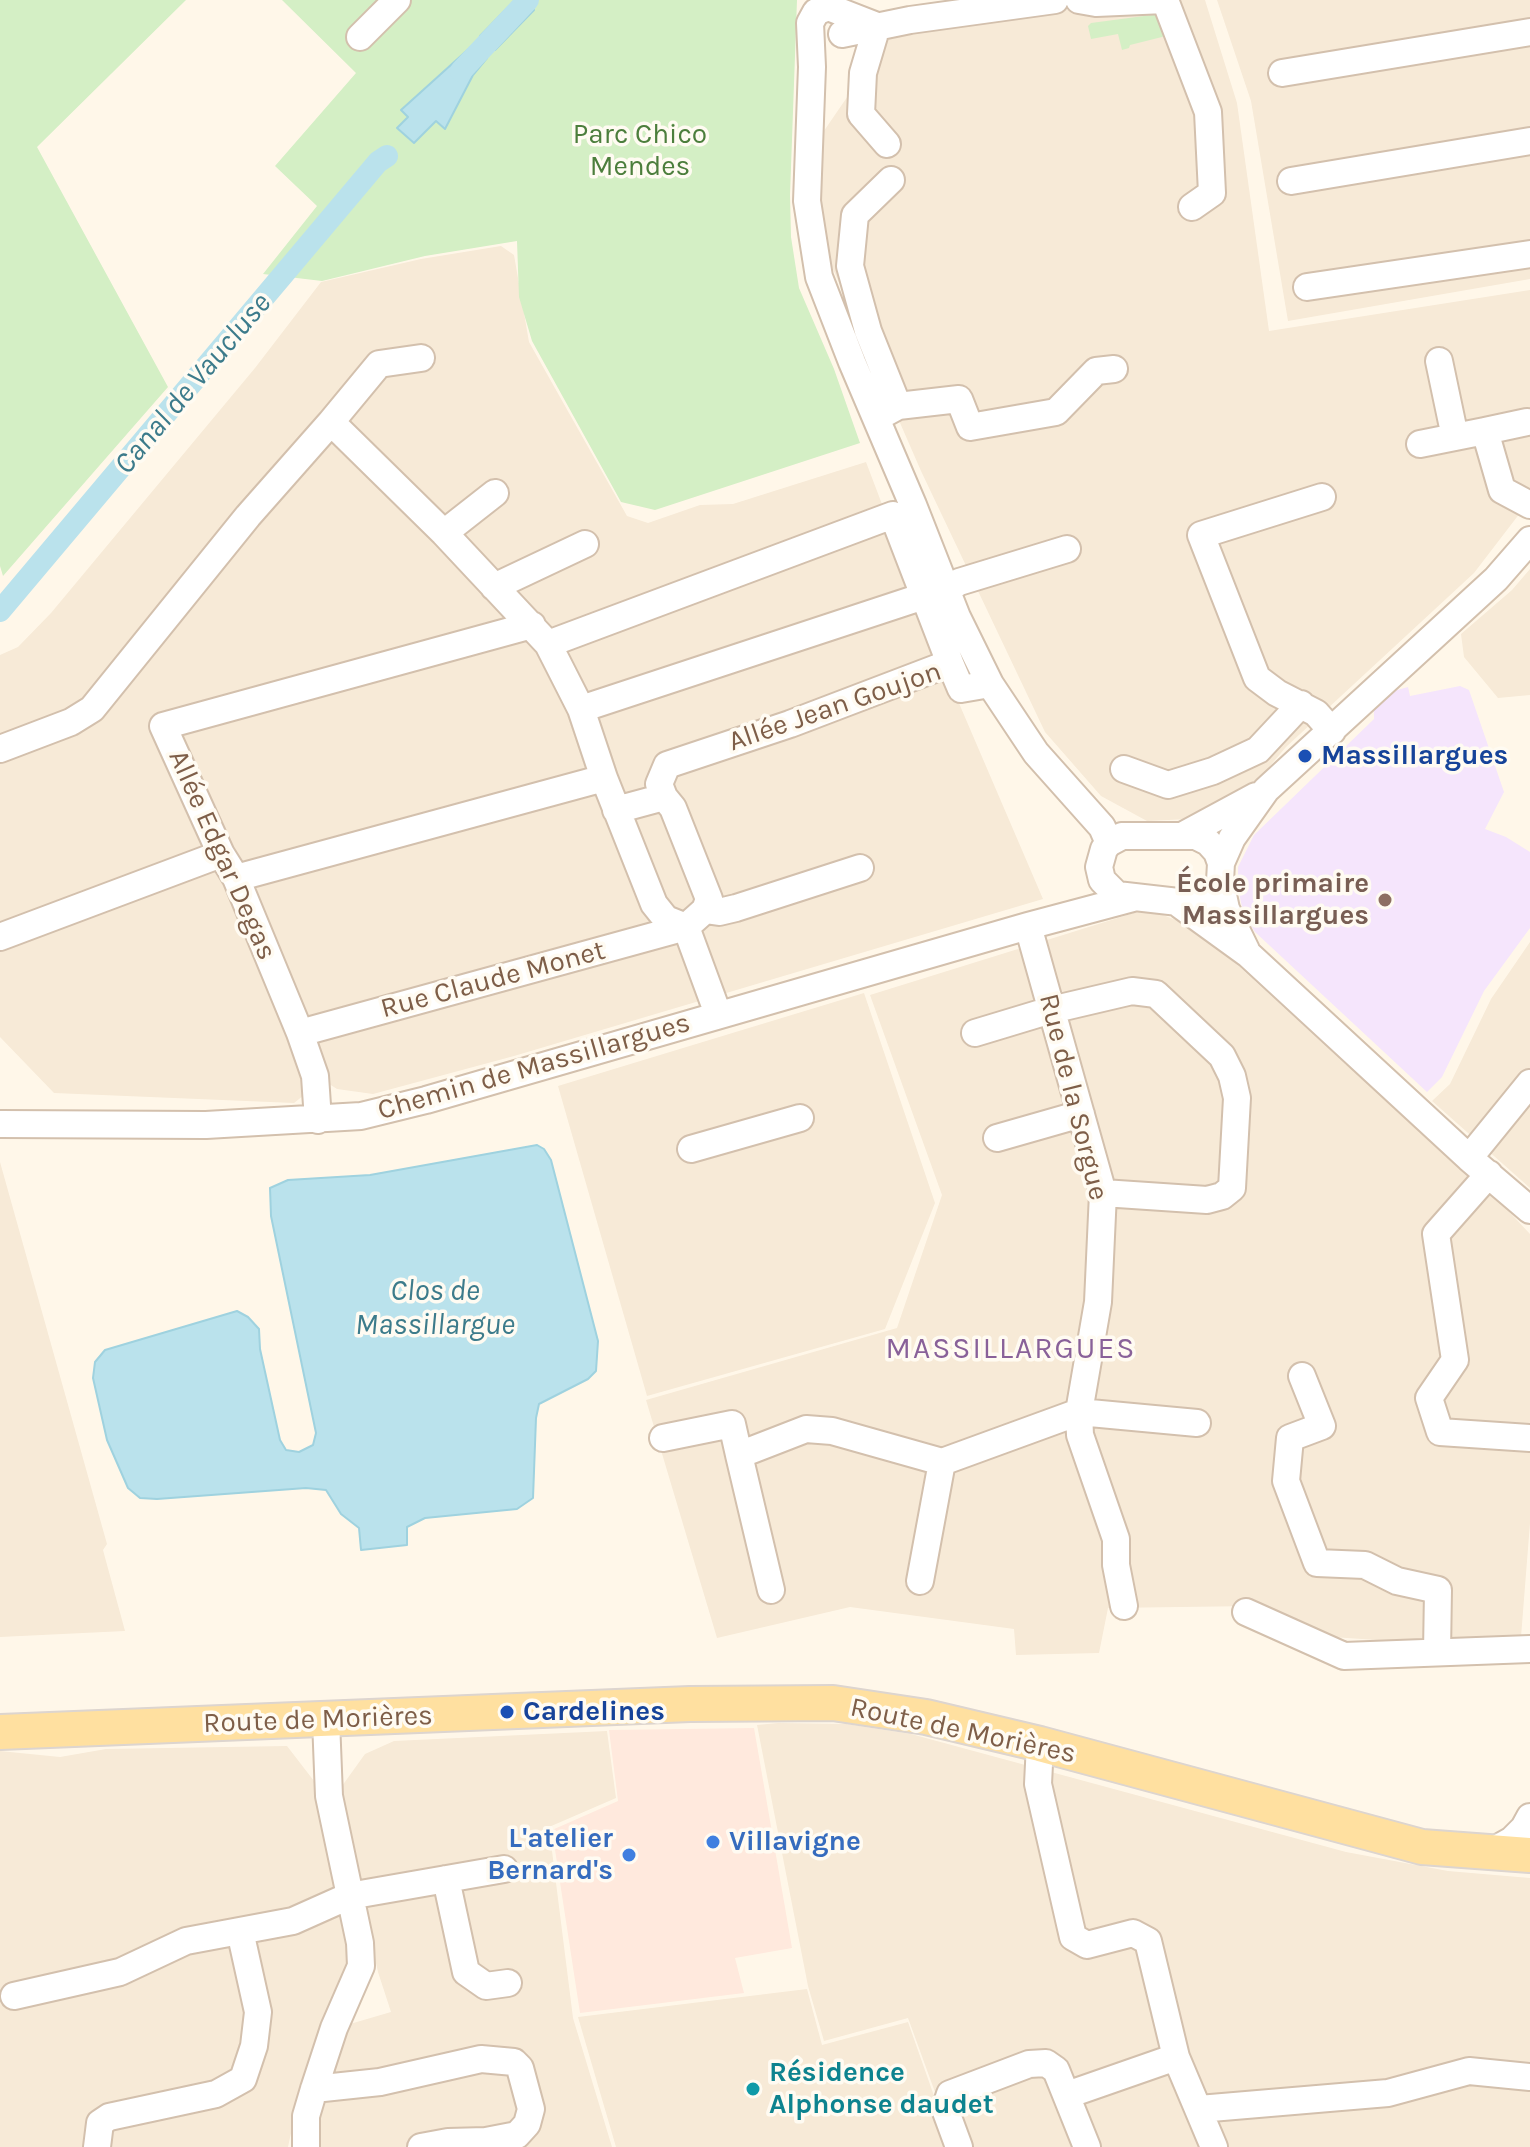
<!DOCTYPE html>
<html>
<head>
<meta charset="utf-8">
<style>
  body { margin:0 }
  canvas { display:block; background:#fff7e9 }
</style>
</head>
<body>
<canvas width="1530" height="2147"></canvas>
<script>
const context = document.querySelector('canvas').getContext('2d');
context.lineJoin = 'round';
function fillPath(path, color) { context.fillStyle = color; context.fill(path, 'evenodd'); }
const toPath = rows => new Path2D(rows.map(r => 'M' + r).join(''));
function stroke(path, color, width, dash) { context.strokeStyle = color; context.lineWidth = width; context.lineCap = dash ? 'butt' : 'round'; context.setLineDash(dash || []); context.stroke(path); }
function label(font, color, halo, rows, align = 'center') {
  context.font = font + ' Karla,sans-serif'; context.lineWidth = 7; context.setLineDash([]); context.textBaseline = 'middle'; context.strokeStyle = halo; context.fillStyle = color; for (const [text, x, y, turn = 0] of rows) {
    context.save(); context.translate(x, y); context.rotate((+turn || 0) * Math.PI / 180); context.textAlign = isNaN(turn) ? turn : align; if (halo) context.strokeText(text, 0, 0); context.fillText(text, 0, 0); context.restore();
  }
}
fillPath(toPath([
  [1138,0,1205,0,1237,103,1269,331,1530,290,1530,500,1474,573,1286,747,1258,780,1189,819,1147,821,1101,796,1045,732,921,471,826,253,815,144,891,33],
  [1217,0,1530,0,1530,279,1288,321,1251,101],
  [501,246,514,255,529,342,627,516,648,523,700,505,733,504,866,462,946,673,1043,899,514,1056,373,1094,337,1089,323,1080,294,1103,54,1093,0,1037,0,655,18,647,51,613,255,368,321,282,421,259],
  [1530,569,1530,695,1498,698,1464,657,1461,634,1512,590],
  [1137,912,1158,913,1191,926,1231,959,1344,1063,1455,1154,1530,1234,1530,1523,1521,1637,1392,1641,1332,1637,1254,1606,1108,1608,1099,1653,1016,1655,1014,1629,850,1607,717,1638,646,1400,897,1328,942,1195,870,995],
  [1530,942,1530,1188,1432,1101,1450,1084,1491,999],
  [864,993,935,1203,885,1329,647,1396,558,1086],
  [0,1162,107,1544,103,1550,125,1631,0,1637],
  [778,1723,846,1724,911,1734,1346,1852,1448,1871,1530,1878,1530,2147,955,2147,908,2018,824,2041,808,1986,757,1725],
  [607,1731,616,1798,549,1827,573,2018,612,2147,318,2147,314,2110,350,2024,391,2012,378,1972,363,1904,342,1786,365,1754,394,1741],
  [287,1746,314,1781,356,1959,300,2091,288,2147,0,2147,0,1751,60,1757,106,1749],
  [807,1989,822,2045,908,2022,952,2147,616,2147,578,2017]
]), '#f7ead7');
fillPath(toPath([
  [754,1728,792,1948,735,1958,744,1993,580,2013,552,1830,618,1801,609,1730]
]), '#ffe9dd');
fillPath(toPath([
  [1460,686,1469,690,1504,792,1485,829,1506,837,1530,852,1530,928,1484,991,1442,1077,1427,1092,1255,932,1243,912,1238,888,1238,867,1254,835,1374,719,1374,708,1390,692,1408,687,1410,696]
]), '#f5e5fc');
fillPath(toPath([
  [0,0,186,0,37,147,168,387,3,576,0,566],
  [282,0,797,0,790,195,791,237,799,288,834,369,860,443,655,510,621,502,532,341,519,297,517,241,425,256,322,281,263,274,317,206,275,166,356,73],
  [1159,14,1168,34,1162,37,1130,45,1129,48,1122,50,1118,34,1091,39,1088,26,1091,23]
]), '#d4efc5');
const water = toPath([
  [515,0,523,0,534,10,495,50,480,36,515,0],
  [473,45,487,58,473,75,445,129,436,121,414,143,397,128,408,117,401,110,473,45],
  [537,1145,544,1149,551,1160,598,1341,596,1371,588,1379,539,1404,536,1418,533,1498,517,1509,425,1518,407,1527,407,1545,361,1550,359,1528,341,1514,326,1490,306,1488,157,1499,140,1498,128,1488,107,1440,93,1378,95,1362,105,1350,237,1311,248,1317,259,1329,260,1349,280,1440,286,1450,299,1452,313,1445,316,1433,271,1216,270,1188,288,1180,370,1175,537,1145]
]);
fillPath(water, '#bae2ec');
stroke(water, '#9fd2df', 2);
stroke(toPath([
  [461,71,528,0],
  [0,611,378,162,387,156]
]), '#bae2ec', 22);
const minor = toPath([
  [1079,0,1096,3,1165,0,1208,112,1212,193,1192,207],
  [877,26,828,7,816,12,810,23,812,67,807,201,819,277,852,362,913,505,957,617,990,684,1036,753,1102,827,1109,843],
  [877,26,863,73,861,114,887,144],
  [842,34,910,20,1055,0],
  [360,37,397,0],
  [1282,73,1530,32],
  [1291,181,1530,141],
  [1307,287,1530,254],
  [1439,361,1455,437],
  [898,406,959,399,970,427,1056,412,1096,371,1114,369],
  [876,418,898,406,868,331,850,266,855,215,891,180],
  [331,422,379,364,421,358],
  [1485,431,1527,422],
  [1420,444,1485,431,1502,490,1530,505],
  [1322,497,1201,535,1257,678,1277,693,1316,713,1332,731],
  [444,533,495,493],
  [494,587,585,544],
  [947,590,959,582,1067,549],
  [548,644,893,515,950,663],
  [581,709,924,596],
  [0,749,71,722,92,709,248,516,331,422,444,533,548,644,581,709,604,778,654,904,666,919,686,927,718,1014],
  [1124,769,1168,785,1213,771,1258,750,1301,704],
  [616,810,664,797],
  [1122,836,1196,836,1208,842,1217,852,1221,863,1220,881,1216,890,1196,904,1117,895,1102,880,1099,867,1104,849,1109,843,1122,836],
  [1182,836,1256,796],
  [1221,863,1232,838,1266,790,1496,579,1530,540],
  [236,878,604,778],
  [1220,881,1226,909,1246,950],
  [1179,904,1248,954,1469,1158,1530,1210],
  [705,910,719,912,736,908,860,868],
  [1028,926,1103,1193,1098,1302,1079,1412,1080,1435,1116,1539,1116,1565,1124,1606],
  [0,937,221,854],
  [300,1033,686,927,705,910,709,899,673,808,664,797,659,784,667,765,790,724,950,663,961,689,990,684],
  [975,1033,1051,1010,1132,991,1156,994,1222,1056,1232,1076,1237,1098,1232,1188,1222,1196,1207,1200,1103,1193],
  [318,1120,315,1076,300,1033,236,878,221,854,163,726,532,625],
  [0,1124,206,1125,361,1116,426,1100,1028,926,1133,898],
  [997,1138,1081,1114],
  [691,1149,800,1118],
  [1469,1158,1530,1083],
  [1489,1174,1436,1234,1455,1360,1429,1398,1440,1432,1530,1438],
  [1302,1376,1322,1426,1290,1438,1286,1481,1317,1563,1365,1565,1397,1581,1438,1590,1437,1652],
  [663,1438,732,1424,739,1455],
  [920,1581,942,1462],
  [771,1590,739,1455,806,1429,832,1431,942,1462,1079,1412,1197,1423],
  [1246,1612,1344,1656,1530,1649],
  [1040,1744,1038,1784,1073,1937,1087,1945,1133,1933,1148,1941,1176,2057],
  [1489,1853,1512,1840,1524,1828,1530,1817],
  [446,1879,466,1972,486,1986,508,1983],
  [14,1996,120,1972,186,1941,293,1921,349,1896,504,1869],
  [314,2089,380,2082,481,2059,514,2062,520,2068,531,2109,527,2124,517,2135,486,2141,448,2142,421,2147],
  [1067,2095,1176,2057,1214,2147],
  [1199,2109,1388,2093,1469,2071,1530,2077],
  [97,2147,100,2123,109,2117,216,2094,243,2079,254,2046,258,2012,240,1931],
  [306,2147,306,2116,314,2089,334,2028,361,1966,360,1943,329,1796,326,1720],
  [959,2147,945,2109,950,2094,1029,2064,1046,2063,1056,2070,1087,2147]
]);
const major = toPath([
  [0,1732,690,1704,833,1703,926,1717,1040,1744,1422,1847,1530,1855]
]);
stroke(minor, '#d3c0ad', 30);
stroke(major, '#ddd5cf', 38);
stroke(minor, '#fff', 26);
stroke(major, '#ffe0a0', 34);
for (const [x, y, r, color] of [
  [1305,756,8,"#1a4fb4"],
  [1385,900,8,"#8d6e63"],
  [507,1712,8,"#1a4fb4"],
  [713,1842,8,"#3f7fe0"],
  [629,1855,8,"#3f7fe0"],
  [753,2089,8,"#0f9aa8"]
]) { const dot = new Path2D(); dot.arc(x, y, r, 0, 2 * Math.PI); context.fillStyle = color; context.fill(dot); stroke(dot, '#fffbf2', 3); }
label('28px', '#4c7e3c', '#fffbf2', [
  ["Parc Chico",640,135],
  ["Mendes",640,167]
]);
label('28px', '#7e5e48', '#fffbf2', [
  ["Allée Jean Goujon",835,707,-19],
  ["Allée Edgar Degas",222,855,66],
  ["Rue Claude Monet",493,980,-15],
  ["Chemin de Massillargues",534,1067,-16],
  ["Rue de la Sorgue",1073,1097,76],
  ["Route de Morières",318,1720,-2],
  ["Route de Morières",963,1731,12]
]);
label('bold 28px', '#164399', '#fffbf2', [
  ["Massillargues",1321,756],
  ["Cardelines",523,1712]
], 'left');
label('bold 28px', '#785e54', '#fffbf2', [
  ["École primaire",1369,884],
  ["Massillargues",1369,916]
], 'right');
label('bold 28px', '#366cbe', '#fffbf2', [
  ["L'atelier",613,1839],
  ["Bernard's",613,1871],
  ["Villavigne",729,1842,"left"]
], 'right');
label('bold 28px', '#0d838f', '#fffbf2', [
  ["Résidence",769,2073],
  ["Alphonse daudet",769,2105]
], 'left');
label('italic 30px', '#3c7b8b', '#fffbf2', [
  ["Canal de Vaucluse",193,384,-50],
  ["Clos de",435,1291],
  ["Massillargue",435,1325]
]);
context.letterSpacing = '2px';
label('30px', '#896199', '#fffbf2', [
  ["MASSILLARGUES",1011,1349]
]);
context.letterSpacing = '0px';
</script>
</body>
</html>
